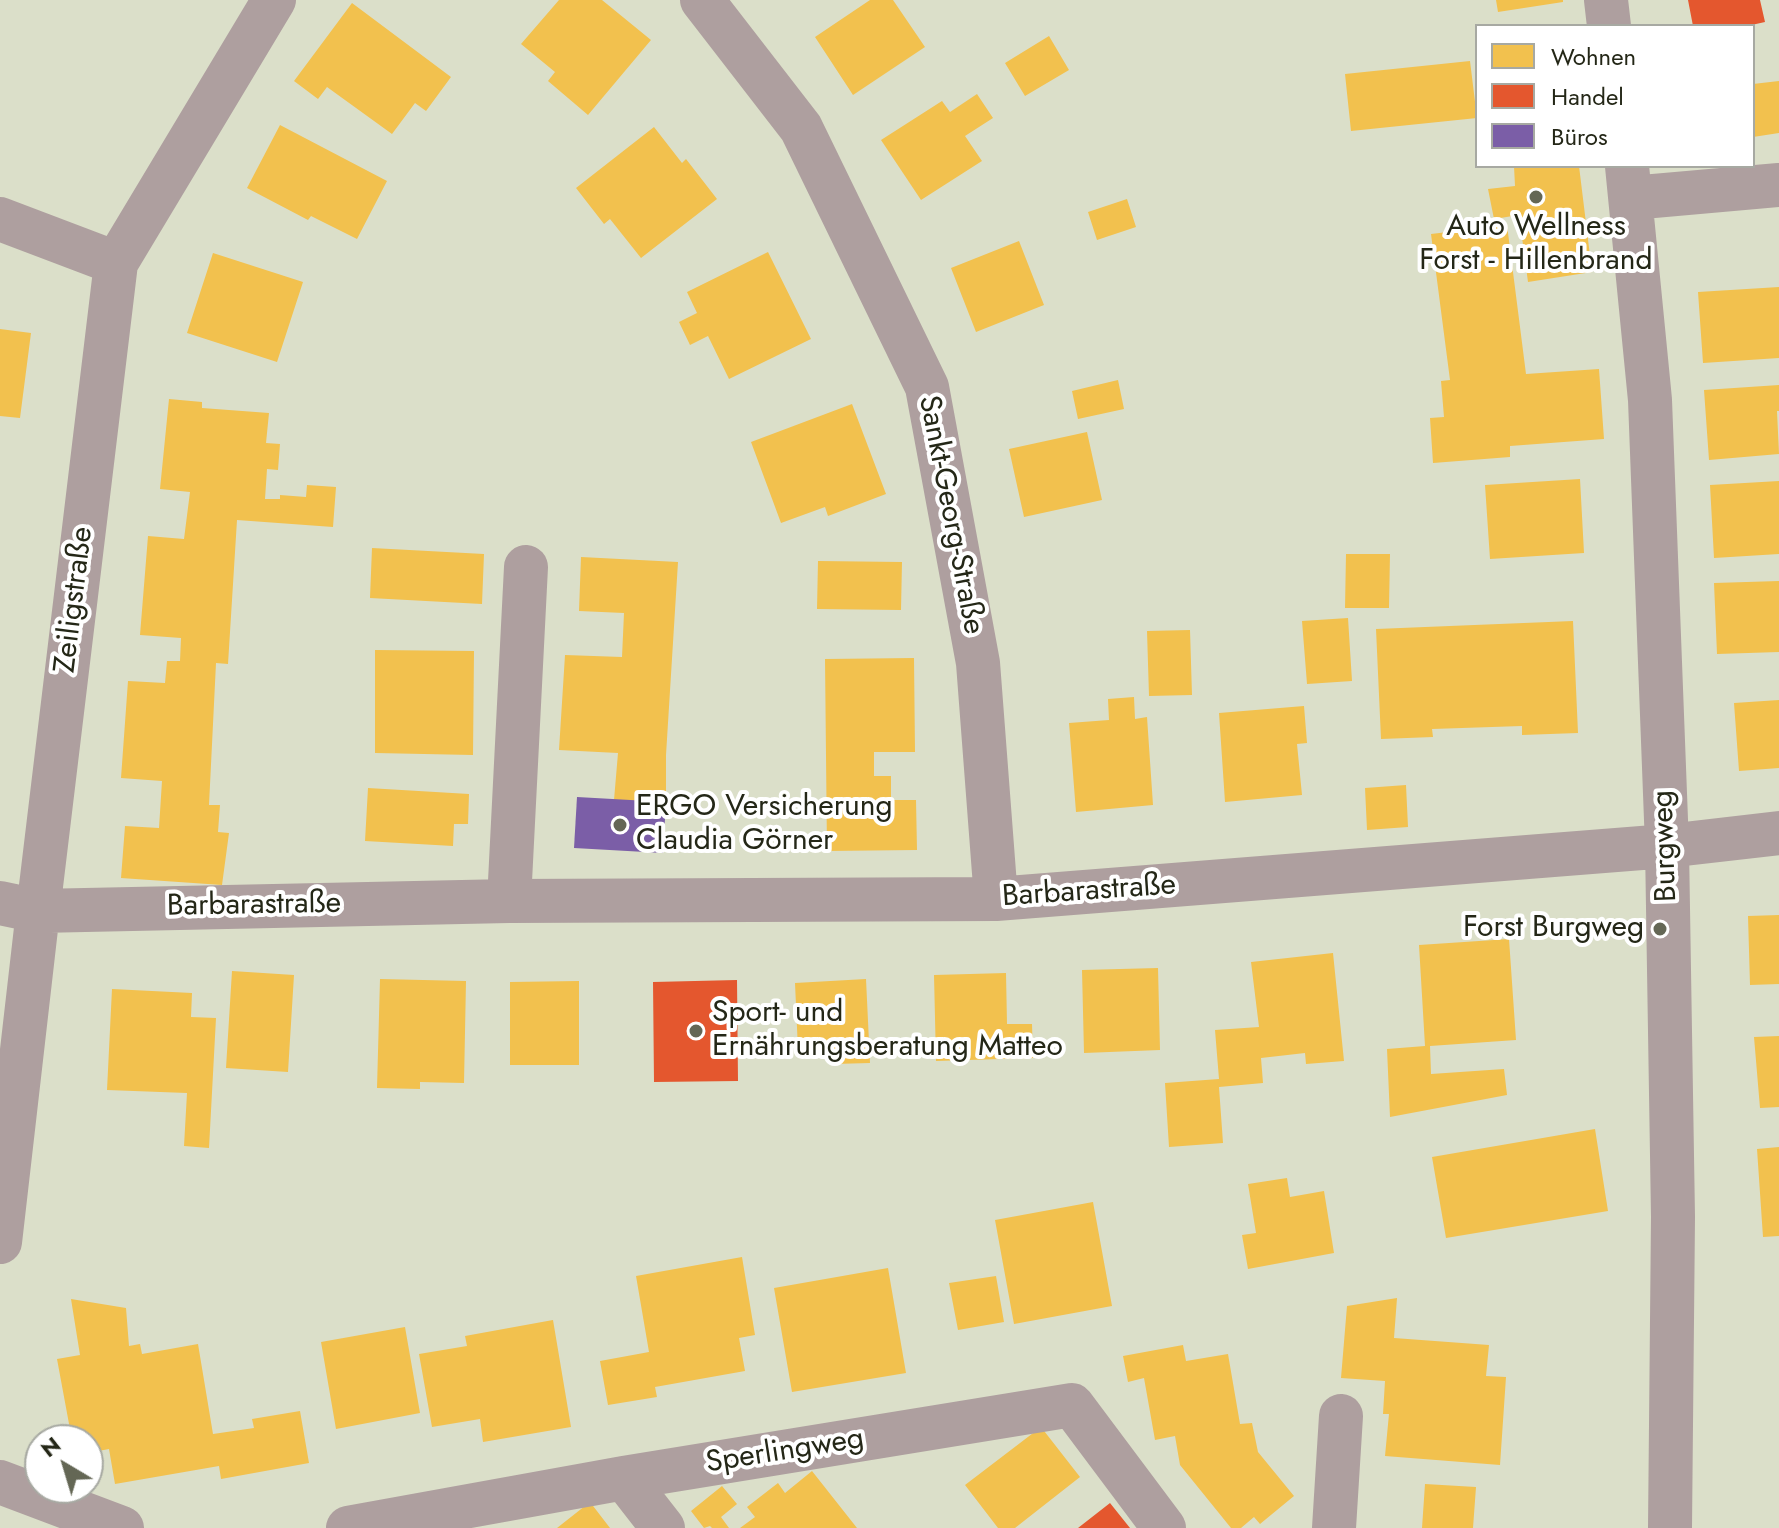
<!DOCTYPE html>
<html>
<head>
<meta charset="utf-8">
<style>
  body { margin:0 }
  #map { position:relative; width:1779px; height:1528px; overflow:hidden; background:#dbdfc9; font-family:Jost,sans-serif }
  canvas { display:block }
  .legend { position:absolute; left:1475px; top:24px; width:280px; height:144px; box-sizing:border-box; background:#fff; border:2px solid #a7a9a2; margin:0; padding:10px 14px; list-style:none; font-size:24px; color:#242717 }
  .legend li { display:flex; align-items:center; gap:16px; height:40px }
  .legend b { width:40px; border:2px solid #a7a9a2 }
  .north { position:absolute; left:24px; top:1424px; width:80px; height:80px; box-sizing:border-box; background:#fff; border:2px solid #a7a9a2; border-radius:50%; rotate:322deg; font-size:22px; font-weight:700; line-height:32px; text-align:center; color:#242717 }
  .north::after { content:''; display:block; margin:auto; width:28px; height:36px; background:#646755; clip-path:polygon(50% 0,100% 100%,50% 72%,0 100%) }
</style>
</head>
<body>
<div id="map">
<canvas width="1779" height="1528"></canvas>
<ul class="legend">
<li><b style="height:22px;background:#f2c14e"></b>Wohnen</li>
<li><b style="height:22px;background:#e4572e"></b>Handel</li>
<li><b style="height:22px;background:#7b5ea7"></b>Büros</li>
</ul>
<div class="north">N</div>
</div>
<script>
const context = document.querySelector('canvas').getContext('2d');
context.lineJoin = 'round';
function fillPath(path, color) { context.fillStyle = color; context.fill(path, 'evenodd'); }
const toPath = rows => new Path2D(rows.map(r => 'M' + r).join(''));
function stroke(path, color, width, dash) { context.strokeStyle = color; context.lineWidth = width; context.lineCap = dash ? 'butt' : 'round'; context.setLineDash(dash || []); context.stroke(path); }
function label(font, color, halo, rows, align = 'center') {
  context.font = font + ' Jost,sans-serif'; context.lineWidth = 8; context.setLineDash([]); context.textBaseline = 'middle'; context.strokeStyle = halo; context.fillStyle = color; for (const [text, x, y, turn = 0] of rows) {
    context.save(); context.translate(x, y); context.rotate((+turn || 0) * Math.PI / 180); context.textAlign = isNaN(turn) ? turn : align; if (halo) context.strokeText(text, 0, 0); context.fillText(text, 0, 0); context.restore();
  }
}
fillPath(toPath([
  [559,0,602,0,651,40,588,115,548,81,555,72,521,44],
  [870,0,893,0,925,47,853,95,815,37],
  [1496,0,1563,0,1563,2,1498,12],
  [352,3,451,77,426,111,415,103,392,134,327,87,318,99,294,81],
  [1049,36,1069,70,1025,96,1005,63],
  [1470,61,1477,118,1351,131,1345,74],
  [1779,81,1779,133,1753,137,1753,84],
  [977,94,993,118,965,136,982,161,921,200,881,140,942,101,950,112],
  [280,125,387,181,357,239,311,216,308,220,247,188],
  [654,127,682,163,686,159,717,199,641,258,610,219,604,224,576,188],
  [1514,166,1579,166,1592,272,1528,282,1519,215,1494,219,1488,189,1515,186],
  [1127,199,1136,227,1097,240,1088,212],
  [1507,225,1526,374,1599,369,1604,439,1510,446,1510,457,1433,463,1430,418,1444,417,1441,381,1450,380,1431,234],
  [1019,241,1044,305,976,332,951,268],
  [768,252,811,339,729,379,708,336,690,345,679,322,697,313,687,292],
  [213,253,303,282,277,362,187,333],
  [1779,287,1779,358,1703,363,1698,292],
  [0,329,31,333,20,418,0,416],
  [1118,380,1124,409,1078,419,1072,391],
  [1779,385,1779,411,1777,411,1779,454,1709,460,1704,390],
  [169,399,202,402,202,408,269,413,266,443,280,444,278,470,267,469,265,499,280,499,280,495,306,497,307,485,336,487,333,527,237,520,228,664,216,663,209,805,220,805,218,832,229,833,222,885,121,878,125,826,159,828,162,781,121,778,128,681,165,683,167,661,180,661,181,638,140,635,148,536,184,539,190,492,160,489],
  [852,404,886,494,828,516,825,507,781,523,751,442],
  [1087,432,1102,500,1024,517,1009,449],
  [1580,479,1584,553,1490,559,1485,485],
  [1779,481,1779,554,1714,558,1710,485],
  [372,548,484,554,482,604,370,598],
  [1346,554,1390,554,1389,608,1345,608],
  [581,557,678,562,666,755,666,802,614,800,618,753,559,750,565,655,622,657,624,613,579,611],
  [818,561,902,562,901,610,817,609],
  [1779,581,1779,652,1717,654,1714,583],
  [1348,618,1352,681,1307,684,1302,621],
  [1573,621,1578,733,1522,735,1522,726,1432,729,1433,737,1381,739,1376,629],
  [1190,630,1192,695,1149,696,1147,631],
  [375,650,474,651,473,755,375,753],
  [914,658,915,752,874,752,874,776,891,776,891,800,916,800,917,850,827,851,825,659],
  [1134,697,1135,719,1147,717,1153,805,1076,812,1069,723,1109,720,1108,699],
  [1779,700,1779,768,1739,771,1734,703],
  [1304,706,1307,743,1297,744,1302,795,1225,802,1219,713],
  [1406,785,1408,827,1367,830,1365,788],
  [368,788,469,794,468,824,454,824,453,846,365,841],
  [1779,915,1779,984,1750,985,1748,916],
  [1509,939,1516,1040,1430,1046,1431,1074,1504,1069,1507,1095,1390,1117,1387,1049,1425,1046,1419,945],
  [1333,953,1344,1061,1306,1064,1305,1053,1261,1058,1263,1083,1219,1087,1223,1143,1169,1147,1165,1083,1219,1079,1215,1030,1259,1027,1251,962],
  [1158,968,1160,1050,1084,1053,1082,970],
  [232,971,294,975,288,1072,226,1068],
  [1006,973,1007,1024,1032,1024,1033,1058,936,1061,934,975],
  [380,979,466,981,464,1083,420,1082,420,1089,377,1088],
  [866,979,870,1063,834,1064,833,1048,798,1050,795,983],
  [579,981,579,1065,510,1065,510,982],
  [112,989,192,993,191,1017,216,1018,209,1148,184,1146,187,1093,107,1090],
  [1779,1036,1779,1107,1760,1108,1754,1037],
  [1595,1129,1608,1211,1446,1238,1432,1157],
  [1779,1147,1779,1236,1763,1237,1757,1149],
  [1287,1178,1290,1197,1324,1191,1334,1253,1248,1269,1242,1235,1256,1233,1248,1184],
  [1093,1202,1112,1306,1014,1324,995,1220],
  [742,1257,755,1335,739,1338,745,1371,655,1387,657,1397,608,1405,600,1361,649,1352,636,1276],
  [888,1268,906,1373,792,1392,774,1288],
  [996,1276,1004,1322,958,1330,949,1283],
  [1397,1298,1394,1338,1489,1345,1486,1376,1506,1377,1500,1465,1385,1456,1389,1414,1383,1414,1385,1381,1341,1378,1347,1306],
  [71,1299,126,1308,129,1346,140,1344,142,1354,198,1344,213,1434,254,1428,252,1419,300,1411,309,1463,221,1479,219,1466,115,1484,109,1449,88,1453,88,1440,72,1440,57,1359,80,1355],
  [553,1320,571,1427,483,1442,480,1419,432,1427,419,1354,467,1346,465,1336],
  [405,1327,420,1413,336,1429,321,1342],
  [1183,1345,1186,1361,1228,1354,1240,1424,1252,1423,1258,1452,1294,1496,1260,1524,1254,1517,1241,1528,1231,1528,1180,1465,1175,1436,1155,1440,1144,1378,1128,1382,1123,1356],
  [1041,1427,1080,1477,1015,1528,998,1528,965,1485],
  [812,1471,857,1528,740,1528,755,1517,747,1507,778,1483,785,1493],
  [1425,1484,1476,1487,1473,1528,1422,1528],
  [722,1486,737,1504,721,1517,729,1528,712,1528,710,1526,704,1528,691,1511],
  [590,1502,610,1528,557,1528]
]), '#f2c14e');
fillPath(toPath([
  [1688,0,1760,0,1765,22,1747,26,1693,26],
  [737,980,738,1081,654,1082,653,982],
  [1110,1503,1130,1528,1078,1528]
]), '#e4572e');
fillPath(toPath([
  [577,797,666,802,663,853,574,848]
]), '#7b5ea7');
stroke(toPath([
  [702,0,801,128,927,387,978,663,996,899],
  [1606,0,1609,26],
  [1627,166,1650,400,1667,846,1673,1217,1670,1528],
  [1631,198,1779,185],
  [0,219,116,263],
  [509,901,526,567],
  [0,903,38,911,509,901,996,899,1667,846,1779,833],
  [0,1242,38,911,116,263,274,0],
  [624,1478,663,1528],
  [0,1482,122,1528],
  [348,1528,624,1478,1072,1405,1164,1528],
  [1334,1528,1341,1416]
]), '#ae9f9f', 44);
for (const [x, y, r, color] of [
  [1536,197,8,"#646755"],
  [620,825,8,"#646755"],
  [1660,929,8,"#646755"],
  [696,1031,8,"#646755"]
]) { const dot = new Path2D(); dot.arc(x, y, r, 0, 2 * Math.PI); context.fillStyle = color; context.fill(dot); stroke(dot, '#fff', 3); }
label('30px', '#242717', '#fff', [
  ["Auto Wellness",1536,228,"center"],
  ["Forst - Hillenbrand",1536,262,"center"],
  ["ERGO Versicherung",636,808],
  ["Claudia Görner",636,842],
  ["Forst Burgweg",1644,929,"right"],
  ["Sport- und",712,1014],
  ["Ernährungsberatung Matteo",712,1048]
], 'left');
label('30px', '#242717', '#fff', [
  ["Sankt-Georg-Straße",950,515,79],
  ["Zeiligstraße",75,600,-83],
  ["Burgweg",1666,846,-92],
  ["Barbarastraße",1089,892,-4],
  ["Barbarastraße",254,906,-1],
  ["Sperlingweg",785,1452,-9]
]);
</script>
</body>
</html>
